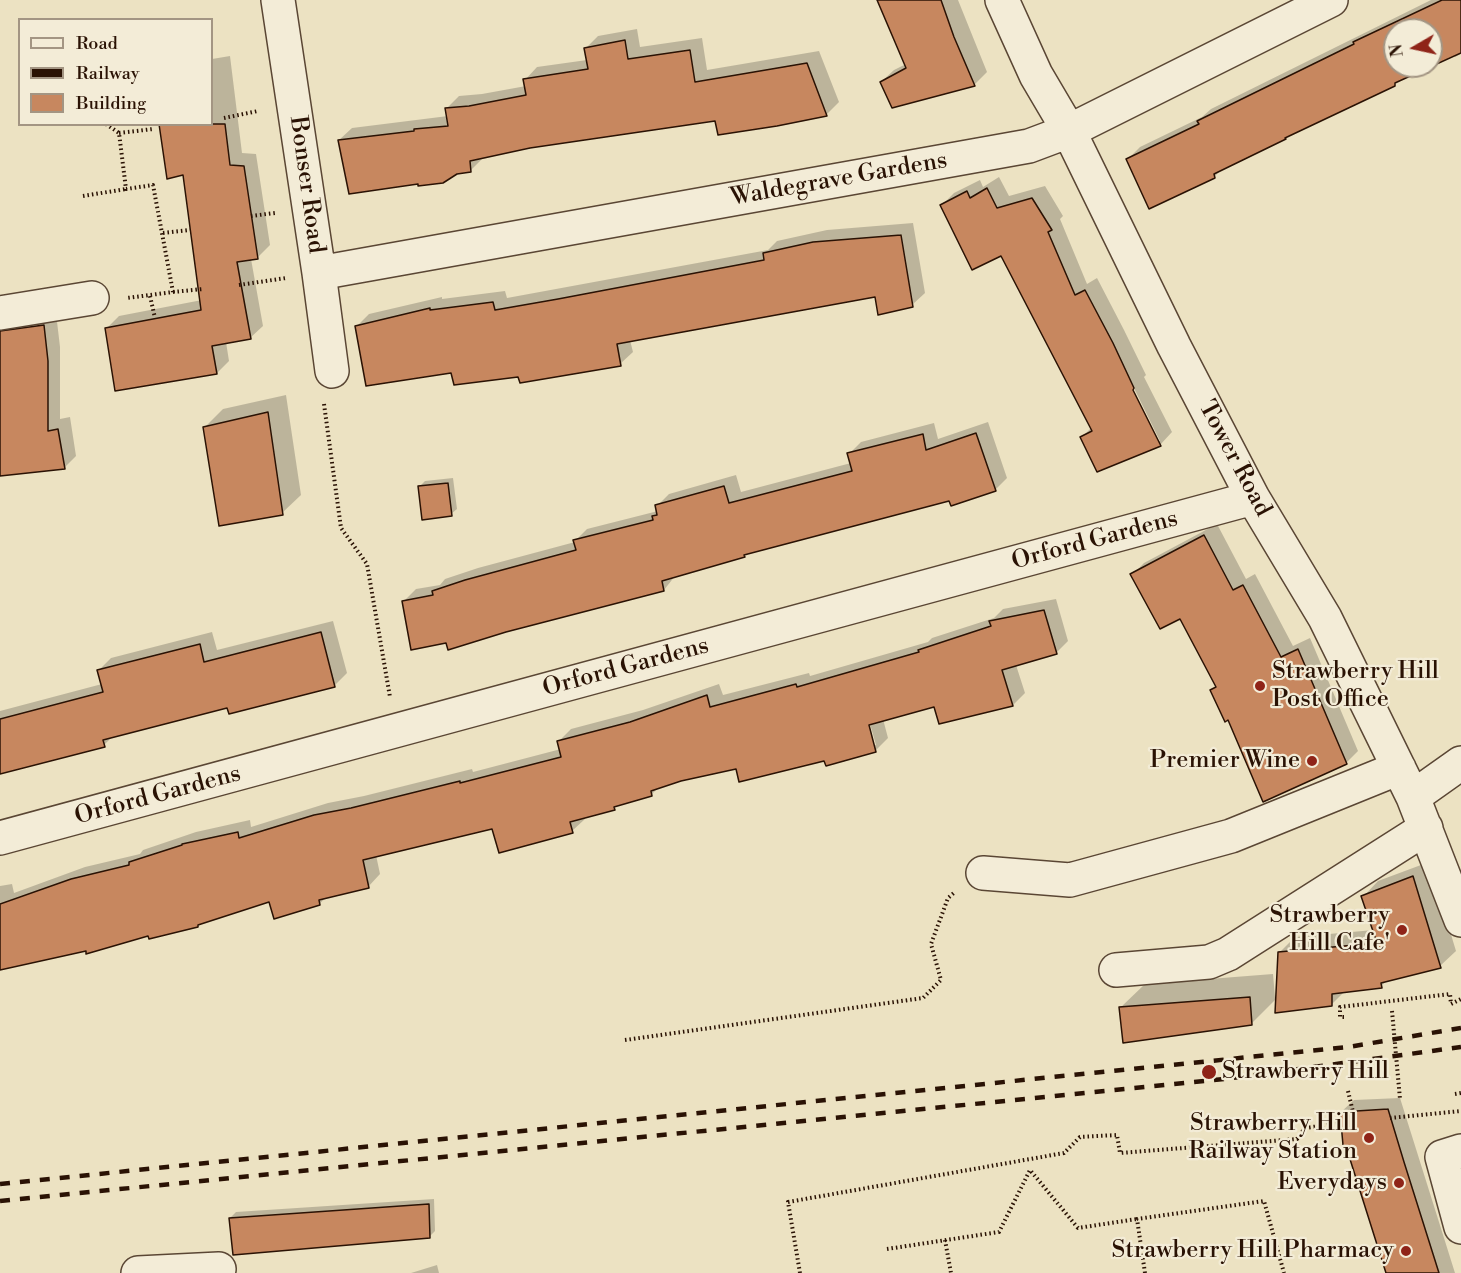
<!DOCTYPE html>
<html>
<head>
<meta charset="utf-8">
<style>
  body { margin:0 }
  #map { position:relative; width:1461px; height:1273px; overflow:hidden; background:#ece2c2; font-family:"Libre Bodoni",serif }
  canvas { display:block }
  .legend { position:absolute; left:18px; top:18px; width:195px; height:108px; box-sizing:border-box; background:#f3ecd7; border:2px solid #a39583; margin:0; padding:8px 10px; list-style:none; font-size:18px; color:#2a1204 }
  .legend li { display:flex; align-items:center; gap:12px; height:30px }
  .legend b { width:30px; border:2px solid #a39583 }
  .north { position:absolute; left:1383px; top:18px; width:60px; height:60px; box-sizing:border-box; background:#f3ecd7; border:2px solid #a39583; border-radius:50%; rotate:261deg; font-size:16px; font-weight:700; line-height:24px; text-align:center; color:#2a1204 }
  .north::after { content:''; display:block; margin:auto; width:21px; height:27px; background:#8f2418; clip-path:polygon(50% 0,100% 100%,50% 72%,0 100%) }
</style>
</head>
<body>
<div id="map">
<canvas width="1461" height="1273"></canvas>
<ul class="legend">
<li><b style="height:8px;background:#f3ecd7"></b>Road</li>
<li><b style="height:8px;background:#2a1204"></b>Railway</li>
<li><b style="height:16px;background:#c7875f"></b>Building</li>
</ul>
<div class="north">N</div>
</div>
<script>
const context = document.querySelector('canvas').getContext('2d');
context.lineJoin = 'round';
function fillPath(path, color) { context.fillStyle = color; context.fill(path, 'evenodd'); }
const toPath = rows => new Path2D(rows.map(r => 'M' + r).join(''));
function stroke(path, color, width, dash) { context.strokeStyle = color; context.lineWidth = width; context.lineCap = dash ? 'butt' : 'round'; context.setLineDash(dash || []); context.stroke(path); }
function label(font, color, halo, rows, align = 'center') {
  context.font = font + ' "Libre Bodoni",serif'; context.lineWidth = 4.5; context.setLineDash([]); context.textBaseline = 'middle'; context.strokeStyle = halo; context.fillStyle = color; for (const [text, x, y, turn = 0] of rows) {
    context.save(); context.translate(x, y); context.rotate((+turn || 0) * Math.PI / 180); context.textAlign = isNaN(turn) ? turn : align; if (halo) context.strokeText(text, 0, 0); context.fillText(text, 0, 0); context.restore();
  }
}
fillPath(toPath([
  [879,0,958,0,987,72,975,84,893,106,881,82,894,70,906,64],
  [1431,0,1461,0,1461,54,1455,57,1454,54,1431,65,1431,30,1395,30,1395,66,1429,66,1224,167,1214,177,1128,159,1140,147,1202,117,1211,109],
  [637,29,640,47,702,38,707,70,819,51,839,102,827,114,777,125,716,120,530,146,483,158,471,170,339,140,352,128,448,116,447,108,459,96,482,94,526,86,525,80,537,67,587,60,586,48,598,36],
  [230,56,242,153,256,154,270,245,257,258,251,259,263,326,250,338,226,342,229,361,217,373,107,328,119,316,202,300,212,124,212,59],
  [999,177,1009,196,1045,186,1063,216,1060,219,1087,284,1097,278,1124,330,1146,375,1144,377,1172,432,1160,445,1082,437,1092,427,1002,254,942,205,954,193,980,180,983,187],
  [1131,382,1160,441,1157,441,1128,384],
  [913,223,925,293,912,305,877,295,630,340,633,352,620,364,519,376,452,371,357,326,369,314,442,297,442,299,505,291,507,298,768,250,777,241,827,230],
  [56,313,60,347,60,419,70,417,76,456,64,468,0,475,0,320],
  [286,395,301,495,282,513,205,427,223,409],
  [988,422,1007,478,995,490,950,499,747,552,744,556,675,576,664,590,447,641,404,601,416,589,440,585,445,579,478,568,575,542,575,541,587,529,658,511,657,506,669,494,736,475,741,492,851,463,849,454,861,442,934,423,938,439],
  [453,478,457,509,451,514,419,487,425,481],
  [1217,524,1246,579,1255,574,1293,646,1310,638,1358,751,1346,763,1229,718,1212,690,1217,685,1180,617,1132,575,1144,563],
  [1056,599,1068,641,1056,653,1016,665,1025,693,1013,705,940,722,935,705,883,719,888,738,875,751,825,759,737,768,681,780,660,786,651,795,584,816,585,819,572,831,493,827,376,855,380,874,368,887,327,897,319,904,270,900,149,934,0,970,0,886,12,884,14,893,85,867,140,854,143,850,196,832,250,820,251,827,328,803,364,796,472,769,473,772,561,749,559,741,571,729,643,710,719,684,723,695,809,673,810,676,928,642,932,638,994,618,1003,609],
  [868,717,876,745,873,745,865,718],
  [333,621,347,673,334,686,228,706,114,735,104,745,0,769,0,711,102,684,99,670,111,658,212,632,217,650],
  [1429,862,1456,951,1440,966,1388,980,1381,986,1345,991,1331,1005,1277,998,1251,1024,1121,1007,1145,984,1273,974,1275,997,1277,997,1279,953,1295,937,1374,930,1363,897,1378,881],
  [1400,1098,1455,1273,1387,1273,1341,1112,1354,1100],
  [434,1199,435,1231,429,1237,230,1218,236,1212],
  [437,1265,439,1273,411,1273]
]), '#0003');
const building = toPath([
  [877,0,941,0,954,37,975,86,892,108,880,82,906,68,877,0],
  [1442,0,1461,0,1461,53,1395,83,1395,86,1285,138,1286,139,1214,174,1215,178,1149,209,1126,159,1199,124,1197,121,1354,44,1353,42,1442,0],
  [1395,30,1431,30,1431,66,1395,66,1395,30],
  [625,40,628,59,690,50,695,82,807,63,827,116,777,126,718,135,715,121,530,148,470,161,471,172,457,174,443,183,418,186,418,184,349,194,338,140,414,131,414,129,448,126,445,108,469,106,526,95,523,79,588,69,584,48,625,40],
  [159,124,225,124,230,165,244,166,258,259,237,262,251,339,212,346,217,374,115,391,105,328,201,310,183,175,167,179,159,124],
  [987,188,997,208,1032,198,1052,230,1048,232,1075,295,1085,290,1113,343,1134,388,1133,390,1161,446,1097,472,1080,437,1092,431,1001,256,972,270,940,205,967,191,970,198,987,188],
  [901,235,913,307,878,315,875,297,617,344,621,366,520,383,518,377,454,385,451,373,366,386,355,326,430,308,430,310,493,302,495,310,558,299,764,260,763,253,813,242,901,235],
  [44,325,48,361,48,431,58,429,65,469,0,476,0,331,44,325],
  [268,412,283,515,219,526,203,427,268,412],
  [976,433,996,491,951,506,949,501,744,555,745,557,662,581,664,591,506,632,448,650,446,643,411,650,402,601,433,595,432,591,465,580,576,550,573,540,653,520,652,516,657,515,655,505,724,486,729,503,852,471,847,453,923,434,926,450,976,433],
  [448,483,452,516,422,520,418,486,448,483],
  [1204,535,1233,590,1243,585,1281,657,1298,649,1347,764,1263,802,1228,720,1225,722,1210,690,1216,687,1180,619,1160,629,1130,574,1204,535],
  [1044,610,1057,654,1002,670,1013,706,939,724,934,707,869,725,876,752,826,766,824,761,739,782,736,769,681,781,651,791,652,796,614,807,615,810,570,822,573,833,499,853,492,829,363,860,369,888,319,900,320,905,274,919,269,902,198,925,198,927,149,939,148,936,86,954,86,951,0,970,0,904,71,879,129,865,129,862,182,845,182,844,238,832,239,838,314,815,351,808,460,781,460,783,561,757,557,741,630,722,707,695,710,707,796,684,797,687,919,652,918,650,991,626,989,621,1044,610],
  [321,632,335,687,229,714,227,708,103,740,105,747,0,774,0,719,103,692,97,670,200,644,204,662,321,632],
  [1413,876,1441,968,1381,983,1382,988,1332,994,1332,1006,1275,1013,1278,952,1377,943,1361,896,1413,876],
  [1250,997,1252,1025,1123,1043,1119,1007,1250,997],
  [1388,1109,1404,1162,1439,1273,1386,1273,1349,1156,1344,1156,1340,1112,1388,1109],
  [429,1204,430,1238,233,1255,229,1218,429,1204]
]);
fillPath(building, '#c7875f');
stroke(building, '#2a1204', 1.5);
const minor = toPath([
  [278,0,319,273,332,371],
  [1002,0,1036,75,1069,131,1174,346,1253,498,1325,618,1413,797,1461,920],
  [319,273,1029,146,1069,131,1331,0],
  [0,313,92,298],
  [1413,797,1461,763],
  [0,838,1253,498],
  [983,873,1070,880,1231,836,1399,768],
  [1116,970,1209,962,1228,954,1426,828],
  [1461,1151,1442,1157,1461,1227],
  [138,1273,219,1269]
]);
stroke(minor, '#5a4634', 36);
stroke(toPath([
  [224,118,258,111],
  [106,124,119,133,126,189,153,185,173,292,127,298],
  [119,133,153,129],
  [83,196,126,189],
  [251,216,275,213],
  [163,233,190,230],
  [239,285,286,278],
  [173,292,203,289],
  [150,296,155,318],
  [324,404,341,528,367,564,390,697],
  [1344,1017,1340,1017,1340,1007,1450,994,1451,1004,1461,999],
  [625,1040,923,998,941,980,931,944,948,898,955,892],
  [1348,1091,1353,1112],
  [1455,1094,1461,1093],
  [1390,1118,1461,1111],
  [945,1240,951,1273],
  [887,1249,999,1232,1030,1170,1078,1228,1137,1219],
  [800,1273,788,1202,1064,1153,1080,1137,1117,1135,1120,1153,1297,1139,1305,1128,1341,1123],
  [1145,1273,1137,1219,1264,1201,1284,1273]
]), '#2a1204', 4, [1.5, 3]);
stroke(minor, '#f3ecd7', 33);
stroke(toPath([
  [0,1184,1348,1047,1461,1028],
  [0,1201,1225,1079,1461,1047]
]), '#2a1204', 4.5, [10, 10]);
stroke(toPath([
  [1392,1011,1400,1099]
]), '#2a1204', 4, [1.5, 3]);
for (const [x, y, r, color] of [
  [1260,686,6,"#8f2418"],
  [1312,761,6,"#8f2418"],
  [1402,930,6,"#8f2418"],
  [1209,1072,8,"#8f2418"],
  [1369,1138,6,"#8f2418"],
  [1399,1183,6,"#8f2418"],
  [1406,1251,6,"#8f2418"]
]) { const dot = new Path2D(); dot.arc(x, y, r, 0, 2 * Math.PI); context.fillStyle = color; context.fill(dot); stroke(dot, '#f3ecd7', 2); }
label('24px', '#2a1204', '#f3ecd7', [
  ["Waldegrave Gardens",839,180,-10],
  ["Bonser Road",306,185,82],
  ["Tower Road",1234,459,62],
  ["Orford Gardens",1095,541,-15],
  ["Orford Gardens",626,668,-15],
  ["Orford Gardens",158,796,-15]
]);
label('24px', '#2a1204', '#f3ecd7', [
  ["Strawberry Hill",1272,672,"left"],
  ["Post Office",1272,700,"left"],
  ["Premier Wine",1300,761],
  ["Strawberry",1390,916],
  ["Hill Cafe'",1390,944],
  ["Strawberry Hill",1222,1072,"left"],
  ["Strawberry Hill",1357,1124],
  ["Railway Station",1357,1152],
  ["Everydays",1387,1183],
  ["Strawberry Hill Pharmacy",1394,1251]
], 'right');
</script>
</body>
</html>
